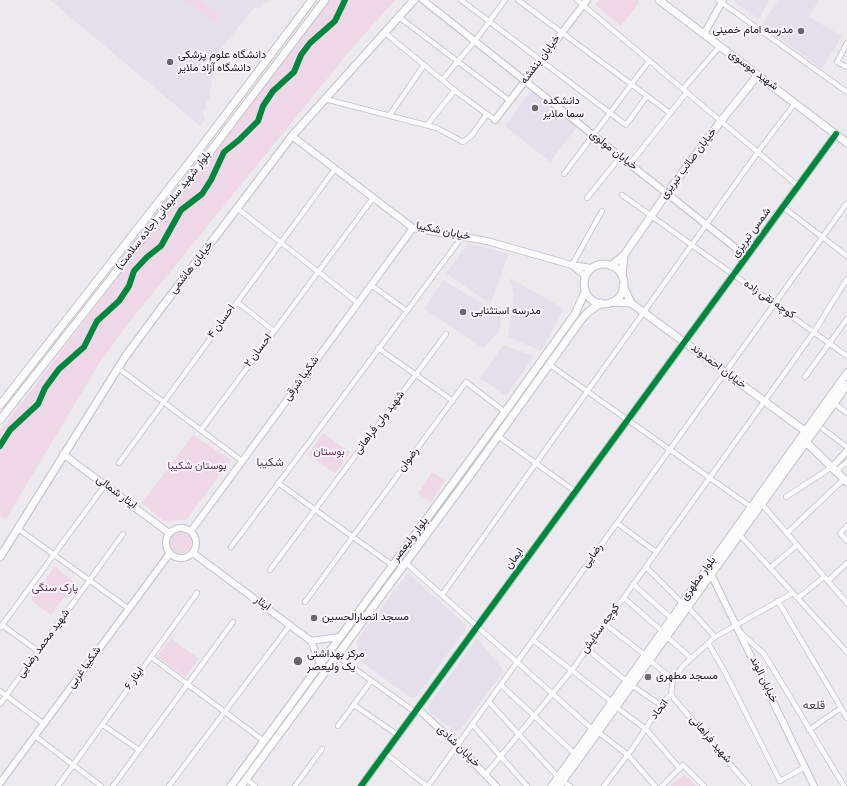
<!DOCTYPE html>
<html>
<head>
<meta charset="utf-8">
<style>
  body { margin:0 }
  canvas { display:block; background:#eceaef }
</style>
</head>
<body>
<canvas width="847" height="786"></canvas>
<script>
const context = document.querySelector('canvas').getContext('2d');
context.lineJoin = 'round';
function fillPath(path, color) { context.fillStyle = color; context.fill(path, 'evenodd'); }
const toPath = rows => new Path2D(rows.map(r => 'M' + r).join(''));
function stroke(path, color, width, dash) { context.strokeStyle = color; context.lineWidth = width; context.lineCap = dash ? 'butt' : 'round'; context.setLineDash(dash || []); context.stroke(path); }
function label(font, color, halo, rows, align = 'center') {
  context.font = font + ' Overpass,Vazirmatn,sans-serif'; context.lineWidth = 4; context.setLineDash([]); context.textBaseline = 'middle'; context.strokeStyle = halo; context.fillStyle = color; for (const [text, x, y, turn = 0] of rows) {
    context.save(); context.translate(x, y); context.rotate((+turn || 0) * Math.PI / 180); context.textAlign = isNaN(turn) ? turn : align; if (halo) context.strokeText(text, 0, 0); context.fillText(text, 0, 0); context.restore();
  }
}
fillPath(toPath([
  [50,0,271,0,269,2,262,4,259,9,254,8,222,47,215,68,216,74,211,78,212,85,209,90,210,97,205,104,207,107,203,112,205,120,200,126],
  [735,0,769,0,759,19,734,2],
  [778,0,819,0,809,17,842,36,822,69,762,25],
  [531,90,577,127,550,162,505,126],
  [468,243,509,254,490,304,446,273],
  [510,278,564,309,541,351,508,337,514,294],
  [443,280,502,315,499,332,483,348,424,309],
  [503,345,534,356,506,396,480,378],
  [408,573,466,625,466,629,416,697,411,698,359,660,357,640],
  [477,638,504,671,460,730,455,731,429,712,428,706]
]), '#e5dfec');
fillPath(toPath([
  [185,0,201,0,218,14,218,19,213,21],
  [330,0,395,0,353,47,127,325,99,364,6,519,0,516,0,431],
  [599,0,637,0,639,3,621,26,595,5],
  [323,433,350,452,335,473,308,455],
  [193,435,231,460,186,520,164,521,142,503],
  [432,472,445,480,431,502,418,494],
  '170 542a11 11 0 1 1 22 0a11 11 0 1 1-22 0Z',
  [55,566,75,583,51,615,31,600],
  [171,638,199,659,185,677,157,656],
  [684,774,696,786,670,786]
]), '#eed8e7');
const minor = toPath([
  [461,0,626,125,647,96],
  [518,0,670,113],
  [577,0,798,186],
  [718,0,847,92],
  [399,17,510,101],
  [384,32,458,93,495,120],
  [847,43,837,62,847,67],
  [442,80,475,41,505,0],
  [683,89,720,46],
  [325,99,437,128,463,142,472,135,486,115],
  [389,116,424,65],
  [427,125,455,90],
  [630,164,687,92],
  [564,174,649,61],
  [622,195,847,356],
  [587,198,621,156],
  [783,207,847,256],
  [238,209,358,303],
  [572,265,602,211],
  [371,285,407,311],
  [237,302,274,331],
  [378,348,453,401],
  [550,365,751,507],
  [118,368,242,461],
  [805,377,847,319],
  [834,403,847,413],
  [823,429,847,447],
  [201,430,373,198],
  [498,436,576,492],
  [119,463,335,169],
  [836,471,847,462],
  [278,483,392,565],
  [786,497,832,467],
  [761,503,847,603],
  [617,523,656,552],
  [847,526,840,533,847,541],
  [17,528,129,609],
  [787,533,844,479],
  [739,534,847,652],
  [231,547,462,237],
  [406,563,592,729],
  [646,567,682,603],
  [770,568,797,545],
  [270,570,446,334],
  [828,581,847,563],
  [633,584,671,618],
  [442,595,758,152,795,103],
  [624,598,662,631],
  [798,598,824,577],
  [778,601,847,718],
  [305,602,466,382,505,412],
  [687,606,715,637],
  [605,624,645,655],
  [2,625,38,651],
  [0,628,105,485],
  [740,632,764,654,844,786],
  [666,636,691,658],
  [533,640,612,702],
  [708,643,725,672,780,781,805,767],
  [587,649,626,681],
  [337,656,415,712],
  [151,657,264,741],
  [649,660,673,679],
  [501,685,575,754],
  [631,685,661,705],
  [0,691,44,724],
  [671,695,749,786],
  [489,702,558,777],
  [0,704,123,534],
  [354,705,398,735],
  [616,707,646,729,680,769],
  [472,724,527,786],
  [103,725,139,750],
  [338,726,371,681],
  [809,730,841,708],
  [598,732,628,755,655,786],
  [35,736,101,786],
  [385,753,427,786],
  [486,774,572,670,814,332,847,279],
  [246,779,255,786],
  [563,781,570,786],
  [58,786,197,593],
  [113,786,233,622],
  [169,786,290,625],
  [295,786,322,749],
  [428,786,847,203],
  [604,786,635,745,662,703,671,695,673,679,684,665,715,637,793,593],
  [662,786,683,765,704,786]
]);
const tertiary = toPath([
  [423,0,747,257],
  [704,34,723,0],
  [495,120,587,0],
  [292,136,413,228,487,241,572,265,591,268],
  [573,266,585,276],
  [63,454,169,533],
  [832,467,847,451],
  '166 543a15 15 0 1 1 30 0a15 15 0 1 1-30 0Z',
  [191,531,413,228],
  [193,553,311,641,320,663],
  [711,574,814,786],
  [311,641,339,637],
  [418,709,457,745,496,786],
  [0,783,170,553],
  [361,786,836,134]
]);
const secondary = toPath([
  [659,0,847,143],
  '584 284a20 20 0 1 1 40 0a20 20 0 1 1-40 0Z',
  [611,266,624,255,667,193,721,121,758,75],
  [622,276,624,255],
  [623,286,631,303,805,431,806,442,847,482],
  [612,302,631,303],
  [0,405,195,155,312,0],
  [0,420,200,165,325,0],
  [0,557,125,357,159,311,292,136,414,0],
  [231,786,505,412,575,314,585,292],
  [241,786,471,474,581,320,588,312,601,303],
  [552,786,847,373],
  [559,786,847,385]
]);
stroke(minor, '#c2c1c5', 6);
stroke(tertiary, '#c2c1c5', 8);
stroke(secondary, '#c2c1c5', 9);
stroke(minor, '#fcfcfd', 4.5);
stroke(tertiary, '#fcfcfd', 6);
stroke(secondary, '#fcfcfd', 7);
stroke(toPath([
  [0,446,10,430,38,404,45,388,59,369,84,347,97,321,119,301,129,286,134,271,147,257,161,246,181,210,202,194,211,180,224,152,239,140,258,121,263,106,273,91,294,72,301,55,310,43,335,21,345,0],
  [361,786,836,134]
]), '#00873e', 6);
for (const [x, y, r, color] of [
  [801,31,4,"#69676b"],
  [170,62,4,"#69676b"],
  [535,108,4,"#69676b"],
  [463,312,4,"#69676b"],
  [314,618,4,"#69676b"],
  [298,661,5,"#69676b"],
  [648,677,4,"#69676b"]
]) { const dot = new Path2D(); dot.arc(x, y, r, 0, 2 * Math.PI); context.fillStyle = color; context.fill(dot); stroke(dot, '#f8f4fe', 1.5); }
label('11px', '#222024', '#f8f4fe', [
  ["مدرسه امام خمینی",793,31,"right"],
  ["دانشگاه علوم پزشکی",178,56],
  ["دانشگاه آزاد ملایر",178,69],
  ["دانشکده",543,102],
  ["سما ملایر",543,115],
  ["مدرسه استثنایی",471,312],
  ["مسجد انصارالحسین",322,618],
  ["مرکز بهداشتی",307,655],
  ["یک ولیعصر",307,668],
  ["مسجد مطهری",656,677]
], 'left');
label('11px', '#222024', '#f8f4fe', [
  ["خیابان بنفشه",541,60,-53],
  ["شهید موسوی",753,71,37],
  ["خیابان مولوی",613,151,38],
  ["خیابان صائب تبریزی",689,164,-53],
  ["بلوار شهید سلیمانی (جاده سلامت)",164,211,-52],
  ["خیابان شکیبا",443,232,12],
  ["شمس تبریزی",752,233,-54],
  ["خیابان هاشمی",192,268,-52],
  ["کوچه نقی زاده",769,300,35],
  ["احسان ۴",222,322,-54],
  ["احسان ۲",259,351,-53],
  ["خیابان احمدوند",718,367,37],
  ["شکیبا شرقی",302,379,-54],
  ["شهید ولی فراهانی",380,423,-53],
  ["رضوان",409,460,-54],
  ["ایثار شمالی",116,493,37],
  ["بلوار ولیعصر",411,540,-53],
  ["رضایی",593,556,-54],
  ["ایمان",515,559,-54],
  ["بلوار مطهری",699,579,-54],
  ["ایثار",262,604,36],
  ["کوچه ستایش",601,629,-54],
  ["شهید محمد رضایی",44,644,-54],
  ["شکیبا غربی",85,668,-54],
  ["ایثار ۶",135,679,-54],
  ["خیابان الوند",763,680,64],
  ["اتحاد",660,710,-53],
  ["شهید فراهانی",710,740,49],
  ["خیابان شادی",458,747,44]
]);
label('11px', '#632f53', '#f8f4fe', [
  ["بوستان",329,453],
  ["بوستان شکیبا",197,467],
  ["پارک سنگی",55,589]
]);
label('12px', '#4b4750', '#f8f4fe', [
  ["شکیبا",270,464],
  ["قلعه",814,707]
]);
</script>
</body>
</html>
